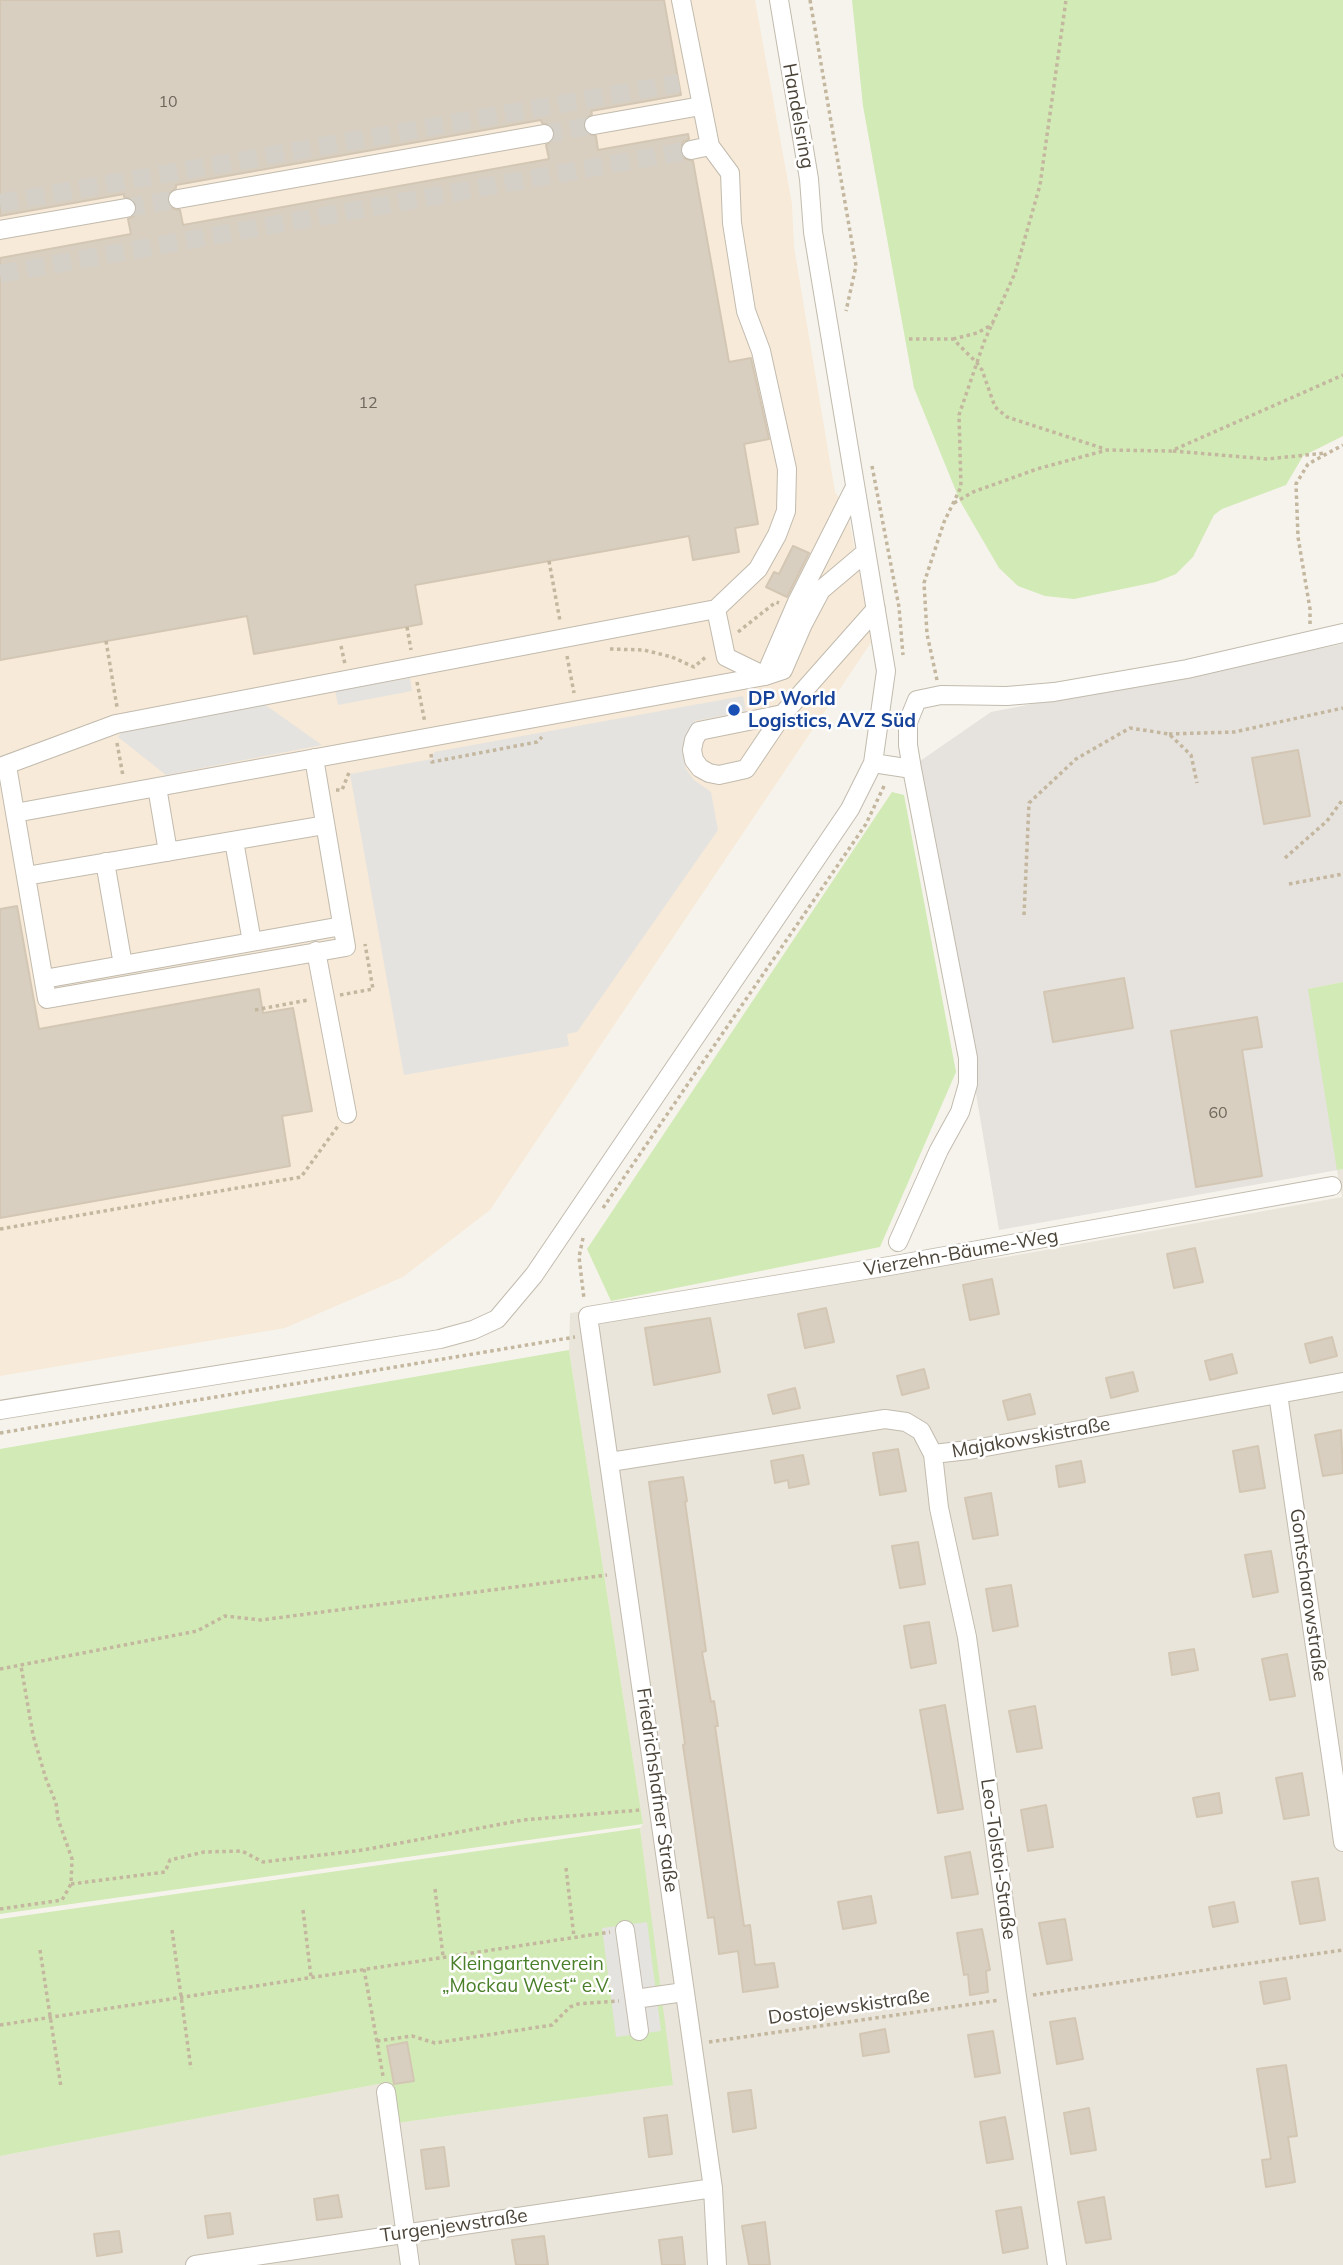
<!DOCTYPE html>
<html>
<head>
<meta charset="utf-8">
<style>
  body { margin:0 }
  canvas { display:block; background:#f6f3ec }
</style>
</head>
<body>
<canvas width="1343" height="2265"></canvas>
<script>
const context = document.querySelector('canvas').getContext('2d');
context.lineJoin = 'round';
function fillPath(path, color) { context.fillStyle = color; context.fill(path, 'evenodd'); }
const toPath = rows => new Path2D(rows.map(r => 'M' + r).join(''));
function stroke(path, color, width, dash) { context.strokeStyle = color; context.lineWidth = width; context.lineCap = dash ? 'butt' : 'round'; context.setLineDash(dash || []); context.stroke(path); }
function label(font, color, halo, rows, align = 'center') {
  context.font = font + ' Mulish,sans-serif'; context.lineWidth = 5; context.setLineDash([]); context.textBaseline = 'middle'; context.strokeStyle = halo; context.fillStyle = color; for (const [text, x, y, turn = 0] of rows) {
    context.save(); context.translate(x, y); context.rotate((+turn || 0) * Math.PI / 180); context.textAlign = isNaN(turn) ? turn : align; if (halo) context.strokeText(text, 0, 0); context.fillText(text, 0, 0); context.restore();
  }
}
fillPath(toPath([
  [1343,1169,1343,2265,0,2265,0,2156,389,2082,397,2123,672,2085,640,1828,643,1824,569,1350,570,1313,1006,1257,1342,1197,1337,1170]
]), '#eae5da');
fillPath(toPath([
  [0,0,755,0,792,204,794,247,835,492,847,509,872,641,490,1210,403,1277,285,1328,0,1376]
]), '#f7ead8');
fillPath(toPath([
  [1343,644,1343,982,1309,989,1338,1170,999,1230,920,761,991,712]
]), '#e6e2dd');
fillPath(toPath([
  [852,0,1343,0,1343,436,1303,456,1286,485,1222,509,1214,515,1193,557,1176,574,1156,582,1074,599,1045,596,1018,586,999,568,960,501,914,388,863,106],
  [892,792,904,795,956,1072,880,1247,611,1301,587,1249],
  [1343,982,1343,1169,1337,1170,1308,989],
  [569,1350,643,1824,0,1914,0,1449],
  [640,1828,673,2085,397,2123,389,2082,0,2156,0,1919]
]), '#d2eab5');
fillPath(toPath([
  [410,678,412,691,338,705,335,691],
  [743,696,746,711,695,721,686,739,683,756,686,769,694,780,711,792,718,830,577,1032,567,1034,569,1046,404,1075,350,774,432,759,434,752],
  [264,704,322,745,166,775,118,737,124,729],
  [647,1922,661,2031,616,2037,602,1928]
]), '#e5e3e0');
const building = toPath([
  [0,0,664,0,681,95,591,111,592,114,584,121,583,126,586,133,596,136,598,150,688,134,689,139,683,142,680,152,683,158,693,161,729,362,751,358,769,439,744,444,758,524,735,528,739,552,693,560,689,536,415,585,422,624,254,654,247,616,0,660,0,258,131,234,128,219,134,216,137,207,134,200,124,197,124,194,0,216,0,0],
  [541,120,542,123,552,126,555,131,554,138,546,145,549,159,183,225,180,210,174,209,167,202,168,195,176,188,176,185,541,120],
  [793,546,809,553,787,597,766,587,774,572,779,574,793,546],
  [1298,750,1310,816,1264,824,1252,758,1298,750],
  [17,906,39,1029,259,989,263,1013,293,1008,312,1111,282,1116,290,1166,0,1218,0,909,17,906],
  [1124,978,1133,1028,1053,1042,1044,992,1124,978],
  [1257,1017,1262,1047,1242,1050,1262,1176,1196,1187,1171,1031,1257,1017],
  [1195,1248,1203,1282,1174,1288,1167,1254,1195,1248],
  [992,1279,999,1314,970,1320,963,1285,992,1279],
  [826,1308,834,1342,805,1348,798,1314,826,1308],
  [710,1318,720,1372,654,1385,645,1328,710,1318],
  [1332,1337,1337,1356,1310,1363,1305,1344,1332,1337],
  [1232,1354,1237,1373,1210,1380,1205,1361,1232,1354],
  [924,1369,929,1388,902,1395,897,1376,924,1369],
  [1133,1372,1138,1391,1111,1398,1106,1378,1133,1372],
  [795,1388,800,1408,773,1414,768,1395,795,1388],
  [1030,1394,1035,1414,1008,1420,1003,1401,1030,1394],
  [1341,1430,1343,1473,1323,1476,1315,1435,1341,1430],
  [1258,1446,1265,1488,1240,1492,1233,1451,1258,1446],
  [898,1449,906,1491,880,1495,873,1453,898,1449],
  [803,1455,809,1484,789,1488,788,1480,775,1483,771,1461,803,1455],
  [1081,1461,1085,1482,1059,1487,1056,1466,1081,1461],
  [683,1477,687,1501,685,1502,706,1651,702,1652,711,1702,714,1701,718,1726,715,1726,744,1926,750,1925,755,1965,774,1963,778,1987,743,1992,738,1951,719,1954,714,1917,708,1918,683,1745,685,1744,649,1482,683,1477],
  [991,1493,998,1535,973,1539,965,1498,991,1493],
  [918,1542,925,1584,900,1588,892,1546,918,1542],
  [1271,1551,1278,1592,1253,1597,1245,1555,1271,1551],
  [1011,1585,1018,1626,993,1631,986,1589,1011,1585],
  [929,1622,936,1663,911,1668,904,1626,929,1622],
  [1194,1649,1198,1670,1172,1675,1169,1653,1194,1649],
  [1287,1654,1295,1696,1270,1700,1262,1659,1287,1654],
  [945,1705,963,1809,938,1813,920,1710,945,1705],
  [1035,1706,1042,1748,1017,1752,1009,1711,1035,1706],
  [1302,1773,1309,1815,1284,1819,1276,1778,1302,1773],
  [1219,1793,1222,1813,1197,1817,1193,1798,1219,1793],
  [1046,1805,1053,1847,1028,1851,1021,1810,1046,1805],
  [970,1852,978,1894,952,1898,945,1857,970,1852],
  [1318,1878,1325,1920,1300,1924,1292,1882,1318,1878],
  [871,1896,876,1923,843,1929,838,1902,871,1896],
  [1234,1902,1238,1922,1213,1927,1209,1907,1234,1902],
  [1065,1919,1072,1960,1047,1964,1039,1923,1065,1919],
  [982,1929,990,1970,986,1971,988,1992,970,1995,968,1974,964,1975,957,1933,982,1929],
  [1286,1978,1290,1999,1264,2004,1260,1982,1286,1978],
  [1075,2018,1083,2059,1057,2064,1050,2022,1075,2018],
  [885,2029,889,2052,863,2056,860,2034,885,2029],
  [993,2031,1000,2073,975,2077,968,2035,993,2031],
  [407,2042,414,2081,394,2084,387,2046,407,2042],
  [1286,2065,1297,2136,1288,2137,1295,2182,1266,2187,1262,2160,1271,2159,1257,2069,1286,2065],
  [751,2090,756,2128,733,2132,728,2093,751,2090],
  [1089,2108,1096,2150,1071,2154,1064,2113,1089,2108],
  [667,2115,672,2154,649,2157,644,2118,667,2115],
  [1005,2117,1013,2159,987,2163,980,2122,1005,2117],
  [444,2147,449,2186,426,2189,421,2150,444,2147],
  [338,2195,342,2217,317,2220,314,2199,338,2195],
  [1104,2197,1111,2239,1086,2243,1078,2202,1104,2197],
  [1021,2207,1028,2248,1003,2253,996,2211,1021,2207],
  [230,2213,233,2234,208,2238,205,2216,230,2213],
  [765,2222,770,2265,749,2265,742,2226,765,2222],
  [119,2231,122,2252,97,2256,94,2234,119,2231],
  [544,2236,548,2265,516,2265,512,2240,544,2236],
  [682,2237,685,2265,662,2265,659,2240,682,2237]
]);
fillPath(building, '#d8cfc1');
stroke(building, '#d3c7b4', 2);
stroke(toPath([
  [544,134,594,125],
  [0,203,679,83],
  [126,208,178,199],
  [0,274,691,150]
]), '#d4d0c8', 18, [18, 9]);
const minor = toPath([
  [594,125,701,106],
  [691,150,710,146],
  [178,199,544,134],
  [0,230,126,208],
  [716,609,726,657,765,676],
  [765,676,797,602,855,487],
  [783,714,746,769,719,775,709,773,700,768,694,760,692,750,694,740,699,731,783,714,876,609],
  [873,763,912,769,968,1058,968,1084,960,1112,939,1150,898,1242],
  [7,766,47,999,346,947,314,758],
  [0,767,116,724,716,609,758,569,777,535,786,511,787,469,761,351,746,311,732,223,730,173,710,146,681,0],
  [912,769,908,745,908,722,917,700,941,695,1007,696,1054,692,1187,669,1343,633],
  [157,787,168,852],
  [15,813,765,676,783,670,803,624,821,590,866,552],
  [234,841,252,942],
  [105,862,123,965],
  [26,876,325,825],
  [316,951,347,1114],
  [44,979,342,926],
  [1278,1394,1337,1797,1343,1798],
  [0,1410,440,1339,473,1330,497,1319,534,1275,850,809,873,763,886,671,813,232,809,179,779,0],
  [933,1454,939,1508,967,1637,1017,1997,1057,2265],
  [610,1462,885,1419,906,1422,921,1431,933,1454,969,1450,1343,1382],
  [1337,1797,1343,1842],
  [625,1930,639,2031],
  [635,1999,684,1992],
  [386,2092,410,2265],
  [195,2265,713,2188],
  [717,2265,713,2188,588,1316,895,1265,1332,1186]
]);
stroke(minor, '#c2bbae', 20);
stroke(toPath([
  [810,0,856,266,846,311],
  [909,339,953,339,977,363,982,370,995,407,1007,417,1105,449],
  [953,339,977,333,993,324],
  [1173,451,1267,459,1326,453],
  [872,466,899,607,903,655],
  [954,503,973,492,1037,469,1107,450,1171,451,1343,375],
  [549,561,560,621],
  [1310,624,1310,609,1298,537,1296,484,1308,464,1343,445],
  [407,627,411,650],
  [738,632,776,602,779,603],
  [106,641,117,707],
  [341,646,345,664],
  [610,649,644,650,672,657,694,667,707,656],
  [567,656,574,693],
  [937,680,927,634,924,583,944,522,961,487,959,415,984,342,1015,273,1040,185,1066,0],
  [417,682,425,723],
  [1169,734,1234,732,1343,708],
  [117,743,123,776],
  [431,754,432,762,537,742,542,737],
  [336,790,342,790,350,770],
  [1285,858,1327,821,1343,799],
  [1289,884,1343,874],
  [1024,915,1029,803,1076,759,1130,728,1169,734,1191,755,1197,783],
  [340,995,373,989,365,944],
  [255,1010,308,1000],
  [603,1208,866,824,885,784],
  [0,1229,301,1177,338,1126],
  [583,1238,579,1257,584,1299],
  [0,1433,575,1337],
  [0,1669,197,1631,225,1616,261,1620,607,1575],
  [566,1868,574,1937],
  [71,1884,165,1872,170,1860,204,1852,242,1851,263,1862,363,1850,523,1820,640,1810],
  [435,1889,443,1956],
  [0,1909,62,1900,71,1884,72,1859,58,1819,56,1803,46,1779,33,1735,21,1666],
  [303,1910,311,1977],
  [172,1930,191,2069],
  [40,1950,61,2087],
  [364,1969,383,2076],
  [1033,1995,1343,1950],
  [0,2025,610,1932],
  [377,2041,412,2036,435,2043,552,2025,570,2007,578,2004,619,2001],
  [709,2042,1000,2000]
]), '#c4b79f', 3.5, [3.5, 3.5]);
stroke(minor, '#fff', 18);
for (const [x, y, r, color] of [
  [734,710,7,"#1a4fb4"]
]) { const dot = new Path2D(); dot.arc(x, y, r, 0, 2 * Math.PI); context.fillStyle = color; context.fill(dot); stroke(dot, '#fff', 2.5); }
label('16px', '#6e675b', null, [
  ["10",168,102],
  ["12",368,403],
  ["60",1218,1113]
]);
label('19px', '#4b4439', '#fff', [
  ["Handelsring",798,116,80],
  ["Vierzehn-Bäume-Weg",961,1253,-10],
  ["Majakowskistraße",1031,1438,-10],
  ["Gontscharowstraße",1308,1595,82],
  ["Friedrichshafner Straße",657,1790,82],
  ["Leo-Tolstoi-Straße",998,1859,82],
  ["Dostojewskistraße",849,2007,-8],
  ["Turgenjewstraße",454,2226,-8]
]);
label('bold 19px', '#164399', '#fff', [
  ["DP World",748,699],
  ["Logistics, AVZ Süd",748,721]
], 'left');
label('19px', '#4a7f2a', '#fff', [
  ["Kleingartenverein",527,1964],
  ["„Mockau West“ e.V.",527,1986]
]);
</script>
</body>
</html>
